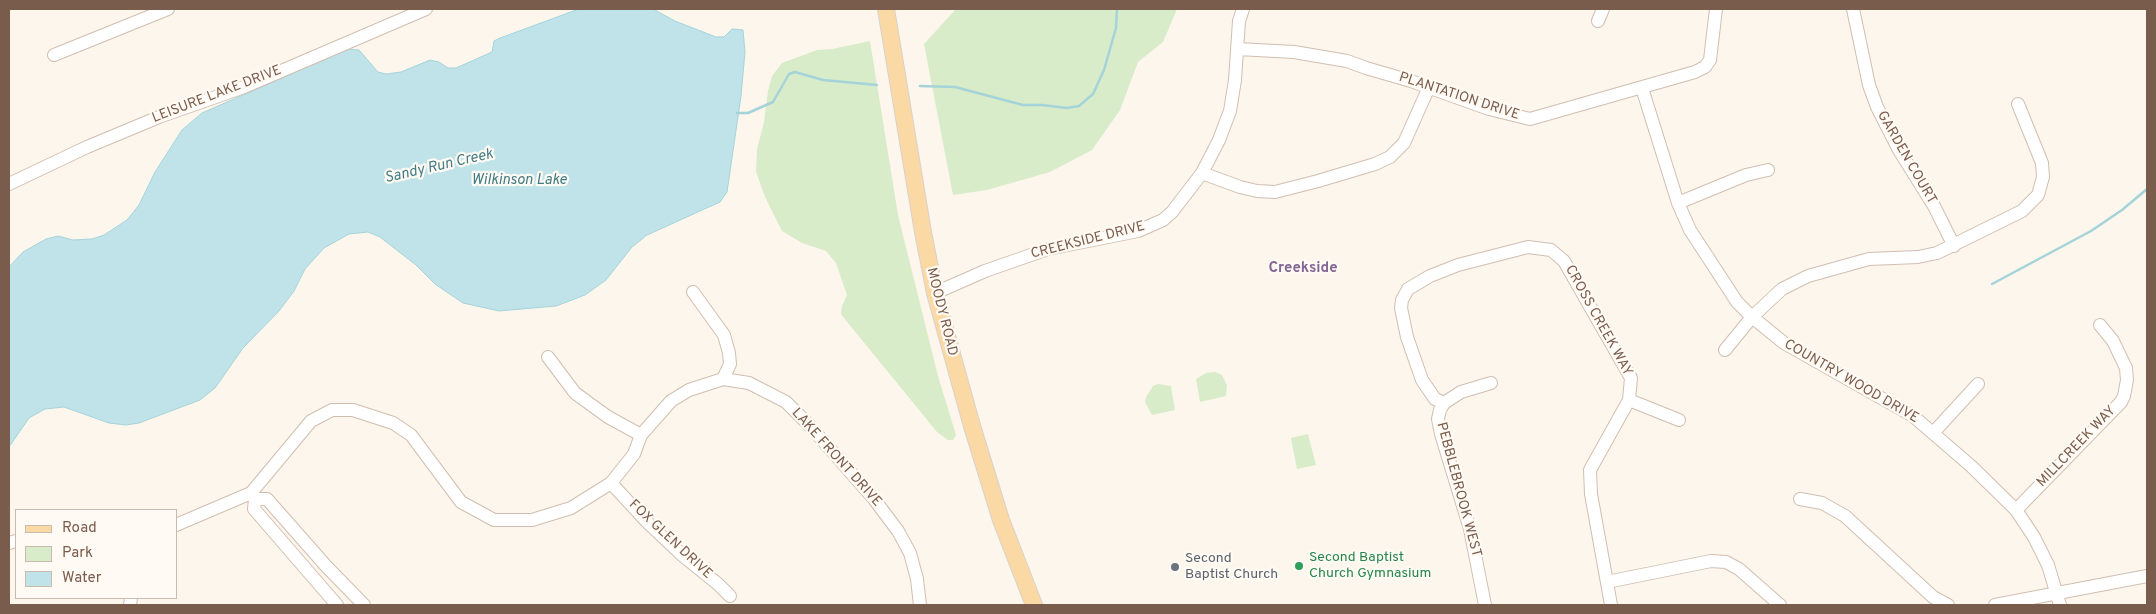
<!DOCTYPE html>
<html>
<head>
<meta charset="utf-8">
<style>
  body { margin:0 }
  #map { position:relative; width:2156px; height:614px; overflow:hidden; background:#fdf6ec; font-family:Overpass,sans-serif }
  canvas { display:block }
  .frame { position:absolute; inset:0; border:10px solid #7a5c4d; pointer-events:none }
  .legend { position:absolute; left:15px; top:509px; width:162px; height:90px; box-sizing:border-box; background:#fffaf3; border:1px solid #cabbb1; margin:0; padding:6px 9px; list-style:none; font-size:15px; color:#7a5c4d }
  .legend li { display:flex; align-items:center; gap:10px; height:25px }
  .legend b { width:25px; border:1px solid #cabbb1 }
</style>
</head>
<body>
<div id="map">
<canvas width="2156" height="614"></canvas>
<div class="frame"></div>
<ul class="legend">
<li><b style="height:6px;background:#fbd9a5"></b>Road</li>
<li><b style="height:14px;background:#d8ecc9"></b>Park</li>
<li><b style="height:14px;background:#bfe3e8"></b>Water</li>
</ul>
</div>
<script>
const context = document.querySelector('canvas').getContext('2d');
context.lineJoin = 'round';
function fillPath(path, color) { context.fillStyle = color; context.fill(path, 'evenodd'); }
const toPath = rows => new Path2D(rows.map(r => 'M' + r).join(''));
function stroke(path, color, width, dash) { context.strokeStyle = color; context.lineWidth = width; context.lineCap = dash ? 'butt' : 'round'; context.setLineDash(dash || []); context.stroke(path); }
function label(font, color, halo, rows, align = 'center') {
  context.font = font + ' Overpass,sans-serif'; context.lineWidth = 4.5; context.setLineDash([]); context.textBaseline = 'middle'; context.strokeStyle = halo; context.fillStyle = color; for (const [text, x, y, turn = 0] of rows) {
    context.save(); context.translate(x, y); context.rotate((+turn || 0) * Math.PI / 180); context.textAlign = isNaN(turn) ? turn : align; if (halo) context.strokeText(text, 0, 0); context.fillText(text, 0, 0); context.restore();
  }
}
fillPath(toPath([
  [956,9,1177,9,1163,42,1138,62,1120,110,1092,150,1050,172,987,190,953,195,924,44],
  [870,41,898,215,938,376,956,435,953,440,948,440,937,432,848,323,841,314,842,306,847,295,836,263,826,251,802,243,782,231,765,197,756,172,757,149,764,122,768,91,772,76,782,63,817,50,832,49],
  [1215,372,1222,375,1227,385,1226,396,1200,402,1196,379,1206,373],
  [1158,384,1171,386,1175,410,1152,415,1145,402,1146,397,1153,386],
  [1308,434,1316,465,1297,469,1291,438]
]), '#d8ecc9');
const water = toPath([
  [579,9,653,9,675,21,716,37,724,37,732,29,743,30,745,52,741,96,727,192,720,202,647,235,632,247,606,280,585,295,556,306,499,311,463,303,435,284,416,265,380,237,368,232,349,234,324,248,305,269,294,291,279,311,243,348,215,388,200,400,139,423,126,425,109,423,64,407,45,409,29,418,9,447,9,267,23,252,46,239,58,236,73,240,92,239,104,235,127,220,139,205,155,172,182,130,202,113,348,49,359,50,378,72,386,74,401,72,430,60,439,62,448,68,456,68,492,52,494,41,500,38,579,9]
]);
fillPath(water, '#bfe3e8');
stroke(water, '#a5d3da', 1);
stroke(toPath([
  [920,86,955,87,1023,105,1042,105,1067,108,1079,106,1093,94,1104,70,1116,28,1117,9],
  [737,113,748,113,773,102,789,74,795,72,823,80,877,85],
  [1992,284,2091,231,2122,210,2147,189]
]), '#a5d3da', 2.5);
const minor = toPath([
  [1853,9,1869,85,1877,107,1899,150,1934,206,1954,246],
  [1598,21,1603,9],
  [1238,49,1294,52,1347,61,1366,68,1411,81,1489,109,1530,119,1695,72,1705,67,1710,60,1716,9],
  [54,55,168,9],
  [1642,88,1678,203,1690,230,1737,302,1752,317,1784,343,1913,416,1971,466,2016,510,2034,537,2048,565,2060,605],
  [1202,173,1240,187,1257,191,1275,192,1318,181,1375,164,1390,157,1404,143,1429,87],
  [9,184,87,147,159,117,244,87,426,9],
  [1678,203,1746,175,1768,170],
  [693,292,724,335,729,353,730,364,723,379],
  [935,293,985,271,1048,249,1138,231,1163,220,1172,212,1202,173,1219,140,1230,111,1235,80,1239,21,1243,9],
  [1725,350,1752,317,1782,289,1808,276,1869,259,1918,257,1937,253,2022,211,2038,195,2043,177,2042,163,2018,104],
  [548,357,575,393,608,417,641,435],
  [1629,400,1679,420],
  [1444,403,1435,399,1422,380,1407,337,1401,308,1402,300,1408,289,1430,276,1458,265,1528,247,1551,250,1564,261,1631,378,1629,400,1590,470,1591,494,1611,605],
  [1933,433,1978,384],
  [611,483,647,522,682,555,718,584,730,596],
  [251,493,255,499,254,509,337,605],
  [255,499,267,499,326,566,364,605],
  [1800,499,1822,503,1845,516,1933,597,1948,605],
  [2016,510,2121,402,2124,396,2127,380,2126,368,2113,341,2100,325],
  [176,525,251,493,311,421,332,410,353,410,393,423,411,435,461,502,494,520,532,520,571,508,611,483,634,454,641,435,671,401,689,390,723,379,749,383,786,402,810,426,874,499,898,531,910,553,917,579,920,605],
  [9,543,16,541],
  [1607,582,1711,561,1726,562,1739,569,1780,605],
  [130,605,131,598],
  [1485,605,1470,529,1441,434,1438,419,1440,410,1444,403,1461,392,1491,383],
  [1995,605,2147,576]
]);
const major = toPath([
  [886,9,923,232,935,293,972,426,1001,520,1034,605]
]);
stroke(minor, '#d1beb0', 14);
stroke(major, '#dad1cd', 18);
stroke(minor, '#fff', 12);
stroke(major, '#fbd9a5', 16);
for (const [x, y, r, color] of [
  [1299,566,5,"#2e9e5b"],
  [1175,567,5,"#6b7280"]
]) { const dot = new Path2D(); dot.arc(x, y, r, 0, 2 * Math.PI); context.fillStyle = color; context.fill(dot); stroke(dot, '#fffaf3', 2); }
label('14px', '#7a5c4d', '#fffaf3', [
  ["LEISURE LAKE DRIVE",217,95,-21],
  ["PLANTATION DRIVE",1459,97,18],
  ["GARDEN COURT",1906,158,60],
  ["CREEKSIDE DRIVE",1088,241,-14],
  ["MOODY ROAD",941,312,76],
  ["CROSS CREEK WAY",1598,321,61],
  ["COUNTRY WOOD DRIVE",1851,382,30],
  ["MILLCREEK WAY",2077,447,-46],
  ["LAKE FRONT DRIVE",836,458,48],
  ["PEBBLEBROOK WEST",1458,490,75],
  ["FOX GLEN DRIVE",670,540,43]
]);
label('14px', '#27864d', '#fffaf3', [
  ["Second Baptist",1309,558],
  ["Church Gymnasium",1309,574]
], 'left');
label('14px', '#5b616d', '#fffaf3', [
  ["Second",1185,559],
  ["Baptist Church",1185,575]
], 'left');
label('italic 15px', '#437c86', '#fffaf3', [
  ["Sandy Run Creek",439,167,-13],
  ["Wilkinson Lake",519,181]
]);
label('bold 15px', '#846695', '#fffaf3', [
  ["Creekside",1303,269]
]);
</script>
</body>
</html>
